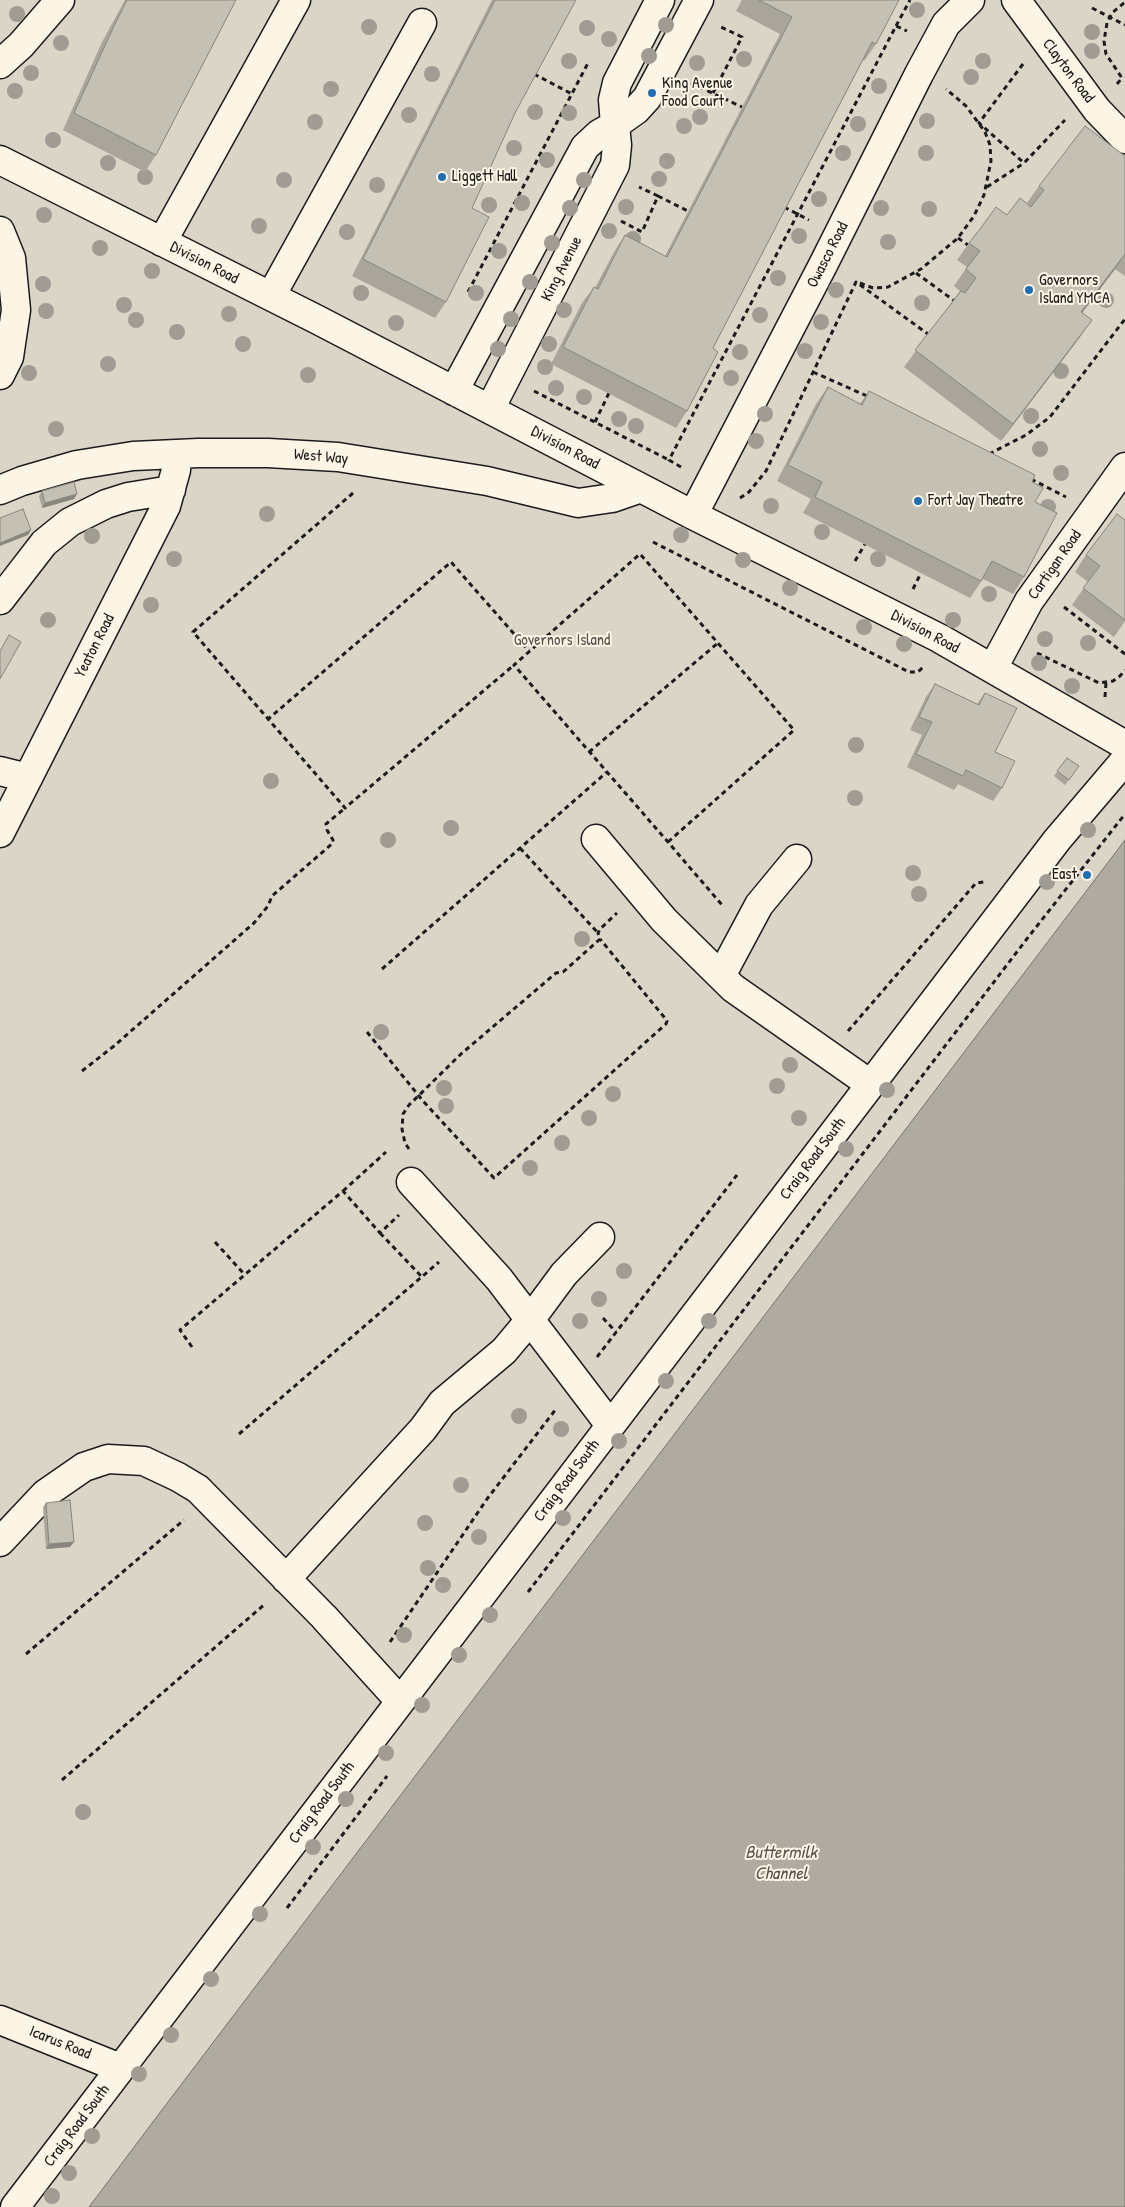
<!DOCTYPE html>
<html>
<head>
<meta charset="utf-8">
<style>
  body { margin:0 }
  canvas { display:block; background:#fcf5e5 }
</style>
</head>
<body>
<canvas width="1125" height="2207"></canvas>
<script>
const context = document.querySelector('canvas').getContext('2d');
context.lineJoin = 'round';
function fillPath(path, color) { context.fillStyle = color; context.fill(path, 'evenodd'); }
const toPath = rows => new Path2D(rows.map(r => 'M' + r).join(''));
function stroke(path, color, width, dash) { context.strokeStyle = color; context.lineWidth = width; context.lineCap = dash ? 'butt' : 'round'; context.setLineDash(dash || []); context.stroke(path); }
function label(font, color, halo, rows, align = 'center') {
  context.font = font + ' "Patrick Hand",sans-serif'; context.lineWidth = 4; context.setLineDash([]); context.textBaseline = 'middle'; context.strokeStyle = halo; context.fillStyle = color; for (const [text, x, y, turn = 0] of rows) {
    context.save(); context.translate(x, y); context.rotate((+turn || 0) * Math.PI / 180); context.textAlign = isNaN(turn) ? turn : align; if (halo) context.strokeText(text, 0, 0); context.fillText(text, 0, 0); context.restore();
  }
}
fillPath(toPath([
  [0,0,1125,0,1125,840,89,2207,0,2207]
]), '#dbd5c8');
const water = toPath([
  [1125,840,1125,2207,89,2207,174,2094,1125,840]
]);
fillPath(water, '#b0aba1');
stroke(water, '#75726c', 1);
const minor = toPath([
  [1016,0,1097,110,1125,139],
  [0,64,21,45,60,0],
  [0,160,316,319,693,515,939,638,1125,745],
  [0,231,11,258,16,310,9,357,0,375],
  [162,242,296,0],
  [271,296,422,23],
  [454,391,585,147,599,134,615,125,613,100,617,83,660,0],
  [490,409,615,165,617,145,615,125,636,110,647,98,699,0],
  [0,490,22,481,77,465,133,456,198,453,268,453,338,457,487,481,578,503,612,498,641,488],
  [693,515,823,265,919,74,946,24,970,0],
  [0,600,44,543,70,522,106,504,128,497,171,490],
  [993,668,1029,601,1125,467],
  [0,771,28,778],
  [0,833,166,506,176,470,177,454],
  [596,839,664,920,733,988,870,1084],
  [721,976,759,905,797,859],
  [411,1182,499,1279,610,1425],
  [0,1542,45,1494,84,1467,108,1459,144,1461,178,1477,198,1489,324,1617,400,1701],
  [286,1579,423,1429,442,1403,504,1351,530,1320,564,1274,600,1237],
  [0,2020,120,2068],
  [15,2207,1057,840,1125,760]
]);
stroke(minor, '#1c1c1c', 31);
stroke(toPath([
  [1092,8,1125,25],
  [896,26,910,0],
  [1023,64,979,123,1024,163,1065,120],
  [534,74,572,94],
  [691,83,742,107],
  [1117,84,1122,78,1106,54,1104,41,1107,23,1112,13,1125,2],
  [713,93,742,37,721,27],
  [987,187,1024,163],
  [658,196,688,211],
  [784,207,809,220],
  [621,221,642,232,658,196,639,187],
  [958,238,968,245],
  [916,273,956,302],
  [860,283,873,288,888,287,921,269,958,238,974,216,984,195,991,161,990,145,985,132,966,106,946,89],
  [468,292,588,63],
  [813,372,867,396],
  [534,391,669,460],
  [595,422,609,393],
  [989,454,1026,435,1050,417,1125,319],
  [681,467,669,460,896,26,907,31],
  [1031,479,1066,497],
  [353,493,193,632,345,808,514,665],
  [740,498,749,492,766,471,856,282,928,334],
  [653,542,909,672,918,672,924,666],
  [855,561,865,544],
  [913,589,921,573],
  [1064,607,1125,654],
  [1037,653,1099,683,1113,681,1120,676,1125,670],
  [1105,697,1106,682],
  [267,720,451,562,529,651],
  [589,752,718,643],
  [668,842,794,730,640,554,514,665,607,772,668,842,685,862,723,906],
  [520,848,598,933],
  [382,969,607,772],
  [848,1031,976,883,984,882],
  [367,1032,423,1101,494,1178,666,1024,667,1021,664,1017,600,939],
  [82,1071,114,1046,254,923,268,906,272,896,333,843,333,840,327,830,326,824,345,808],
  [409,1149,405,1143,402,1129,403,1114,409,1105,461,1054,556,973,563,972,600,939,598,933,600,929,617,913],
  [343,1191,386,1152],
  [380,1233,422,1277],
  [215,1242,245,1275],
  [603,1318,616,1332],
  [192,1347,180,1330,343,1191,380,1233,399,1215],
  [597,1357,737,1175],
  [239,1434,439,1262],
  [528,1592,1026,940,1125,814],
  [390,1642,487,1499,556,1409],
  [26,1654,184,1520],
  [62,1780,265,1604],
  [287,1908,387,1776]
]), '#1c1c1c', 3, [5, 4]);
stroke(minor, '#fcf5e5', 28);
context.fillStyle = '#a09c93';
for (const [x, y] of [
  [917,10],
  [17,14],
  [666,25],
  [369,27],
  [587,28],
  [1092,32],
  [609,39],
  [61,43],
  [1092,51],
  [649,56],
  [744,59],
  [569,61],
  [983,61],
  [697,63],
  [31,73],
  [432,74],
  [971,77],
  [879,86],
  [331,89],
  [15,91],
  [535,112],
  [569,113],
  [409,115],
  [700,117],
  [927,121],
  [315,122],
  [858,124],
  [684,126],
  [53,140],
  [514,148],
  [843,153],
  [926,153],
  [547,160],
  [667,161],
  [108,163],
  [145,177],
  [659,179],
  [284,180],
  [584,180],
  [377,185],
  [819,199],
  [522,203],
  [489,205],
  [626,207],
  [570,208],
  [881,208],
  [929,209],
  [44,215],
  [259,226],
  [609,231],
  [347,232],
  [799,236],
  [633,239],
  [888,242],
  [552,243],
  [100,248],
  [499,251],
  [152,271],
  [778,278],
  [530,282],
  [43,284],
  [836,290],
  [361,293],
  [476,293],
  [1106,300],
  [922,303],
  [124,305],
  [564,310],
  [46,311],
  [229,314],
  [760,315],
  [511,319],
  [136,320],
  [821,322],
  [396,323],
  [177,332],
  [243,344],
  [549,344],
  [498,349],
  [805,351],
  [740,352],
  [108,364],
  [545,367],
  [1061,371],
  [29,373],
  [308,375],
  [731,378],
  [556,388],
  [584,397],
  [765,414],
  [1031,416],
  [619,419],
  [636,426],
  [56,429],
  [756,441],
  [1040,449],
  [1061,473],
  [771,506],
  [1048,507],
  [267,514],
  [822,532],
  [681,535],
  [92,536],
  [174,559],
  [878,559],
  [743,560],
  [790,588],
  [989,594],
  [151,605],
  [48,620],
  [953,620],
  [864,627],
  [1045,639],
  [1088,643],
  [904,644],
  [1039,663],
  [1072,686],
  [856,745],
  [271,781],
  [855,798],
  [451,828],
  [1088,830],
  [388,840],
  [913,873],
  [1047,882],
  [919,894],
  [582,939],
  [381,1032],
  [790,1065],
  [777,1086],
  [444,1088],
  [887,1090],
  [613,1094],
  [446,1106],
  [589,1118],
  [799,1118],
  [562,1143],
  [846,1149],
  [530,1168],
  [624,1271],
  [599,1299],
  [580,1321],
  [709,1321],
  [666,1381],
  [519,1416],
  [561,1429],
  [619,1441],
  [461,1485],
  [563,1518],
  [425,1523],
  [479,1537],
  [428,1568],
  [443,1585],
  [490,1615],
  [404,1635],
  [459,1655],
  [422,1705],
  [386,1753],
  [346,1799],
  [83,1812],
  [313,1847],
  [260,1914],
  [211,1979],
  [171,2035],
  [139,2074],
  [92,2136],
  [69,2173],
  [52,2196]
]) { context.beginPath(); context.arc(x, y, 8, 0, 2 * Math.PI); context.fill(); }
fillPath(toPath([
  [125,0,236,0,156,155,145,172,63,130,102,42],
  [492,0,576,0,515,113,472,208,446,302,435,318,352,276],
  [742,0,899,0,876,44,864,61,863,60,713,348,687,411,676,428,551,364,582,303,594,287,595,288,614,252,625,235,665,256,780,34,736,11],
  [1125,156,1125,276,1115,269,1082,313,1080,337,1001,441,904,367,960,291,954,286,967,267,957,260,969,243,1031,207,1027,203,1039,186],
  [828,387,860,404,869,391,1032,482,1035,502,1024,577,1013,594,983,579,970,598,803,513,811,499,777,481,816,404],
  [42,491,74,499,42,508,39,496],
  [1125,520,1125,621,1114,637,1072,605,1088,582,1075,572,1086,555],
  [935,684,977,704,985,693,1002,788,993,801,958,784,954,790,907,767,922,735,910,730,926,697],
  [1067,758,1079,766,1065,785,1054,776],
  [46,1503,70,1547,46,1549,43,1507]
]), '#a9a59a');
fillPath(toPath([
  [1125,254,1115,269,1070,329,1081,312],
  [1092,320,1080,337,1001,441,1013,424],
  [77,494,74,499,42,508,45,503],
  [31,530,28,535,0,546,0,543],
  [74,1542,70,1547,46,1549,49,1544]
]), '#89867d');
const building = toPath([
  [127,0,236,0,156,155,74,113,114,26,127,0],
  [495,0,576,0,515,113,472,208,489,217,446,302,363,259,495,0],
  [759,0,899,0,876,44,872,42,713,348,718,352,687,411,563,347,594,287,598,289,625,235,667,257,792,17,759,0],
  [1085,126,1125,156,1125,254,1081,312,1092,320,1013,424,915,350,961,291,965,293,976,278,966,269,980,251,969,243,980,229,996,207,1007,215,1020,198,1031,207,1044,190,1039,186,1085,126],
  [828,387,862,405,869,391,1035,475,1032,482,1043,488,1035,502,1057,513,1024,577,992,561,981,581,815,497,822,482,788,465,828,387],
  [74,482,77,494,45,503,42,491,74,482],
  [23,509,31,530,0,543,0,518,23,509],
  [1117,514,1125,520,1125,620,1083,588,1100,566,1086,555,1117,514],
  [9,635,21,642,0,679,0,651,9,635],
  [935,684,979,705,985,693,1017,708,995,752,1015,761,1002,788,966,770,963,776,916,754,932,722,919,717,935,684],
  [1067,758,1079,766,1069,780,1057,771,1067,758],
  [70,1500,74,1542,49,1544,46,1503,70,1500]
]);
fillPath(building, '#c4c0b3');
stroke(building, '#89867d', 1);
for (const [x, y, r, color] of [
  [652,93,5,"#1f6fb2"],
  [442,177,5,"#1f6fb2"],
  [1029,290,5,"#1f6fb2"],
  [918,501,5,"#1f6fb2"],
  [1087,875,5,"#1f6fb2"]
]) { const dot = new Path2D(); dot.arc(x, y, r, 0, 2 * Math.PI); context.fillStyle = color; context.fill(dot); stroke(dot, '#fcf5e5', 2); }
label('16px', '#1c1c1c', '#fcf5e5', [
  ["Clayton Road",1068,71,53],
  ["Owasco Road",828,255,-63],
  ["Division Road",204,263,27],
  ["King Avenue",562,269,-63],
  ["Division Road",565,448,28],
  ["West Way",321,457,5],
  ["Cartigan Road",1055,565,-55],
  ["Division Road",925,632,28],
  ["Yeaton Road",95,646,-63],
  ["Craig Road South",813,1159,-53],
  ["Craig Road South",567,1481,-53],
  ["Craig Road South",322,1803,-53],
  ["Icarus Road",60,2043,22],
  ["Craig Road South",77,2126,-53]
]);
label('16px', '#1c1c1c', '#fcf5e5', [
  ["King Avenue",662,84],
  ["Food Court",662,102],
  ["Liggett Hall",452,177],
  ["Governors",1039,281],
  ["Island YMCA",1039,299],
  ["Fort Jay Theatre",928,501],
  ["East",1077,875,"right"]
], 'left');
label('16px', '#555450', '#fcf5e5', [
  ["Governors Island",562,641]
]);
label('italic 18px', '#575551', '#fcf5e5', [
  ["Buttermilk",781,1853],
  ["Channel",781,1874]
]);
</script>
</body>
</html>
